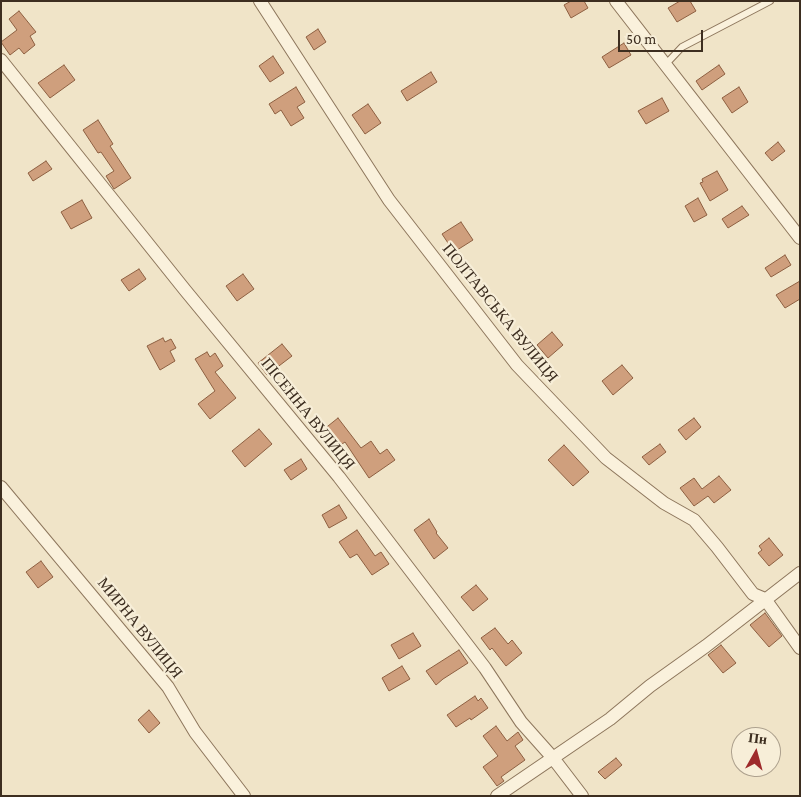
<!DOCTYPE html>
<html>
<head>
<meta charset="utf-8">
<style>
  body { margin:0 }
  #map { position:relative; width:801px; height:797px; overflow:hidden; background:#f0e4c8; font-family:"Crimson Pro",serif }
  canvas { display:block }
  .frame { position:absolute; inset:0; border:2px solid #3d2e20; pointer-events:none }
  .north { position:absolute; left:731px; top:727px; width:50px; height:50px; box-sizing:border-box; background:#f7eed8; border:1px solid #ada18e; border-radius:50%; rotate:7deg; font-size:14px; font-weight:700; line-height:20px; text-align:center; color:#3d2e20 }
  .north::after { content:''; display:block; margin:auto; width:18px; height:22px; background:#9e2a2b; clip-path:polygon(50% 0,100% 100%,50% 72%,0 100%) }
  .scale { position:absolute; left:618px; top:30px; width:85px; height:22px; box-sizing:border-box; border:2px solid #3d2e20; border-top:0; padding-left:6px; font-size:15px; line-height:18px; white-space:nowrap; color:#3d2e20; -webkit-text-stroke:4px #f7eed8; paint-order:stroke }
</style>
</head>
<body>
<div id="map">
<canvas width="801" height="797"></canvas>
<div class="frame"></div>
<div class="north">Пн</div>
<div class="scale">50 m</div>
</div>
<script>
const context = document.querySelector('canvas').getContext('2d');
context.lineJoin = 'round';
function fillPath(path, color) { context.fillStyle = color; context.fill(path, 'evenodd'); }
const toPath = rows => new Path2D(rows.map(r => 'M' + r).join(''));
function stroke(path, color, width, dash) { context.strokeStyle = color; context.lineWidth = width; context.lineCap = dash ? 'butt' : 'round'; context.setLineDash(dash || []); context.stroke(path); }
function label(font, color, halo, rows, align = 'center') {
  context.font = font + ' "Crimson Pro",serif'; context.lineWidth = 4.5; context.setLineDash([]); context.textBaseline = 'middle'; context.strokeStyle = halo; context.fillStyle = color; for (const [text, x, y, turn = 0] of rows) {
    context.save(); context.translate(x, y); context.rotate((+turn || 0) * Math.PI / 180); context.textAlign = isNaN(turn) ? turn : align; if (halo) context.strokeText(text, 0, 0); context.fillText(text, 0, 0); context.restore();
  }
}
const building = toPath([
  [571,1,584,1,588,8,571,18,564,5,571,1],
  [680,1,690,1,696,11,677,22,668,8,680,1],
  [19,11,36,32,30,36,35,45,24,54,19,48,10,55,1,42,17,30,9,19,19,11],
  [318,29,326,42,314,50,306,37,318,29],
  [624,43,631,55,609,68,602,57,624,43],
  [273,56,284,73,270,82,259,66,273,56],
  [64,65,75,80,50,98,38,83,64,65],
  [719,65,725,74,702,90,696,81,719,65],
  [431,72,437,82,407,101,401,91,431,72],
  [296,87,305,102,297,107,304,118,291,126,281,110,275,114,269,104,296,87],
  [739,87,748,102,732,113,722,98,739,87],
  [662,98,669,111,646,124,638,111,662,98],
  [368,104,381,123,365,134,352,115,368,104],
  [98,120,113,144,110,146,131,178,114,189,106,176,114,171,101,152,98,153,83,130,98,120],
  [778,142,785,151,772,161,765,153,778,142],
  [46,161,52,169,33,181,28,173,46,161],
  [717,171,728,190,710,201,700,183,703,182,702,179,717,171],
  [698,198,707,215,694,222,685,206,698,198],
  [82,200,92,218,71,229,61,212,82,200],
  [742,206,749,215,728,228,722,219,742,206],
  [461,222,473,240,454,252,442,234,461,222],
  [785,255,791,265,771,277,765,268,785,255],
  [139,269,146,279,129,291,121,280,139,269],
  [243,274,254,289,237,301,226,286,243,274],
  [800,281,800,299,785,308,776,295,800,281],
  [552,332,563,345,548,358,537,345,552,332],
  [163,338,165,342,171,339,176,348,170,351,175,361,160,370,147,346,163,338],
  [282,344,292,356,267,375,258,363,282,344],
  [207,352,210,357,215,353,223,366,215,372,236,398,210,419,198,404,215,391,195,359,207,352],
  [622,365,633,378,613,395,602,381,622,365],
  [338,418,361,448,371,441,380,454,387,449,395,460,369,478,345,442,336,448,323,430,338,418],
  [694,418,701,427,686,440,678,430,694,418],
  [259,429,272,444,245,467,232,451,259,429],
  [660,444,666,452,649,465,642,457,660,444],
  [564,445,589,472,573,486,548,460,564,445],
  [301,459,307,469,291,480,284,470,301,459],
  [719,476,731,490,714,503,708,496,694,506,680,488,694,478,702,489,719,476],
  [339,505,347,518,329,528,322,515,339,505],
  [429,519,437,532,436,533,448,548,434,559,414,530,429,519],
  [357,530,375,556,381,552,389,564,372,575,357,554,350,558,339,542,357,530],
  [769,538,783,555,769,566,758,553,762,550,759,546,769,538],
  [41,561,53,577,38,588,26,572,41,561],
  [476,585,488,599,473,611,461,597,476,585],
  [765,613,782,636,769,647,750,625,765,613],
  [495,628,508,644,512,640,522,653,506,666,492,648,490,650,481,638,495,628],
  [413,633,421,646,399,659,391,645,413,633],
  [721,645,736,663,723,673,708,655,721,645],
  [459,650,468,663,443,679,436,685,426,671,459,650],
  [402,666,410,679,389,691,382,678,402,666],
  [475,696,478,701,481,698,488,708,471,720,470,718,456,727,447,715,475,696],
  [149,710,160,723,149,733,138,720,149,710],
  [496,726,507,741,518,732,523,740,515,746,525,760,501,777,504,781,497,786,483,767,498,756,483,736,496,726],
  [616,758,622,765,605,779,598,772,616,758]
]);
fillPath(building, '#cf9f7d');
stroke(building, '#8d5f41', 1);
const lane = toPath([
  [665,65,682,47,770,1]
]);
const street = toPath([
  [260,1,389,200,517,365,606,458,664,503,694,520,717,547,753,594,765,599,800,648],
  [616,1,800,238],
  [1,60,185,290,339,477,485,668,521,722,553,758,582,796],
  [1,487,168,687,195,732,244,796],
  [497,796,610,719,650,686,706,646,800,573]
]);
stroke(lane, '#8d765c', 8);
stroke(street, '#8d765c', 14);
stroke(lane, '#faf1dc', 6);
stroke(street, '#faf1dc', 12);
label('16px', '#3d2e20', '#f7eed8', [
  ["ПОЛТАВСЬКА ВУЛИЦЯ",500,313,51],
  ["ПІСЕННА ВУЛИЦЯ",308,414,51],
  ["МИРНА ВУЛИЦЯ",140,628,51]
]);
</script>
</body>
</html>
